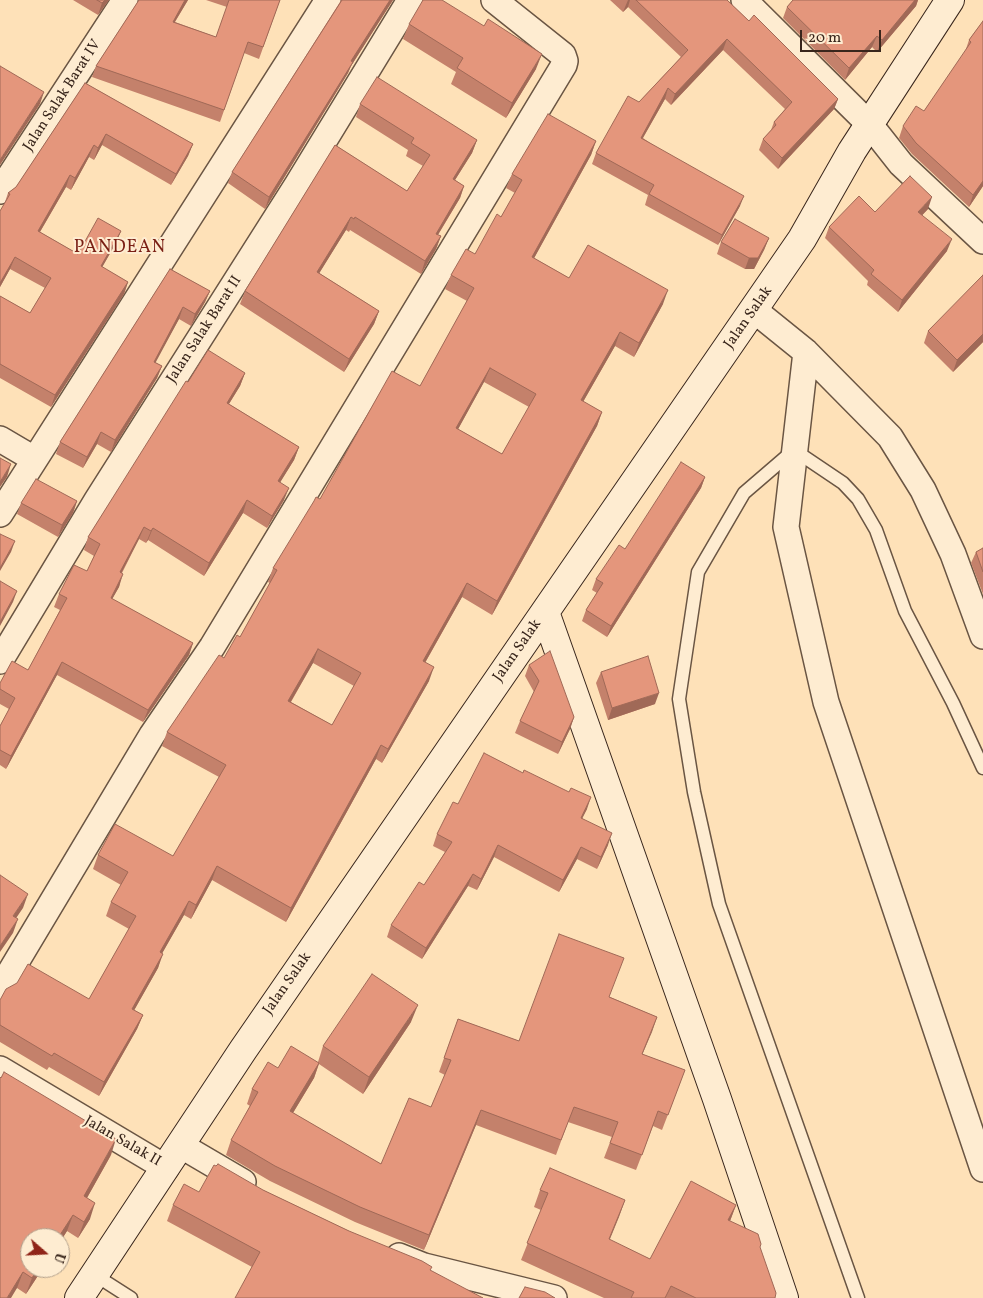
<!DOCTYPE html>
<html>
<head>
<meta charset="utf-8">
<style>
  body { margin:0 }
  #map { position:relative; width:983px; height:1298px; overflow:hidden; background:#fee1b8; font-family:Vollkorn,serif }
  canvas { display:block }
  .north { position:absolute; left:20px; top:1228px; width:50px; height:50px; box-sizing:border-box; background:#feecd1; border:1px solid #af9d89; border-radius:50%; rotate:109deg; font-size:14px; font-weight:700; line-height:20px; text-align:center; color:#39261c }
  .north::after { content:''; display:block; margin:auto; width:18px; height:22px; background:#8f2418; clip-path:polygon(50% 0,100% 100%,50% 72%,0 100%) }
  .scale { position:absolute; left:800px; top:30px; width:81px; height:22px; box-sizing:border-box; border:2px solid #39261c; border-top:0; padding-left:6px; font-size:15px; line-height:18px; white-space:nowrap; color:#39261c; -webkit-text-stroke:4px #feecd1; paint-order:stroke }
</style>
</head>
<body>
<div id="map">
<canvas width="983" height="1298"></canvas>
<div class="north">U</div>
<div class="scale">20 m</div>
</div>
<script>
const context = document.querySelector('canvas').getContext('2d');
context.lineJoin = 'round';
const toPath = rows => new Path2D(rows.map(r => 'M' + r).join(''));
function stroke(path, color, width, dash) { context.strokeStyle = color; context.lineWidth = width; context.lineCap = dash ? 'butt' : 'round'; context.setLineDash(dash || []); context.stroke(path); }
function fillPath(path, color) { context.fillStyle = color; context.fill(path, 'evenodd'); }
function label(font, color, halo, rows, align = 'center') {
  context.font = font + ' Vollkorn,serif'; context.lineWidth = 4; context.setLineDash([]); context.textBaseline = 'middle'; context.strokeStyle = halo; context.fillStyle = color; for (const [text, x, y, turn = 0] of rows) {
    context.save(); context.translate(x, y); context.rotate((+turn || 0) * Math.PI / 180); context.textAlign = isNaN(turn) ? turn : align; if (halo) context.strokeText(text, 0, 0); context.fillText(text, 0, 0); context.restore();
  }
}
const lane = toPath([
  [95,1275,131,1298],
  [858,1298,719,904,694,792,679,699,698,572,744,493,794,450,843,483,858,499,876,530,905,611,953,703,983,768]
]);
const street = toPath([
  [744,0,871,126,901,164,983,241],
  [0,191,125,0],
  [754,310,806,352,890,437,923,490,953,554,983,636],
  [806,352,786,527,826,702,983,1169],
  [0,439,34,459],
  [0,514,328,0],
  [0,661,97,500,297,185,410,0],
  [0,989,152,735,212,647,564,65,565,61,563,55,494,0],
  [0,1069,166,1168],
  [180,1145,243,1182],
  [399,1256,424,1266,554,1298]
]);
const secondary = toPath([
  [545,612,717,1099,784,1298],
  [79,1298,243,1050,802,239,852,151,950,0]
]);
stroke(lane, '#6a5543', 15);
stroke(street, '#6a5543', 28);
stroke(secondary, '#39261c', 30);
stroke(lane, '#feecd1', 12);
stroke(street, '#feecd1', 25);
stroke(secondary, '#feecd1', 28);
fillPath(toPath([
  [73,0,109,0,98,15],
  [139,0,188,0,175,22,216,37,227,7,206,0,280,0,259,59,244,53,220,122,92,77,96,66],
  [341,0,393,0,351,66,348,73,265,209,228,183,232,172,340,2],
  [610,0,727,0,749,21,838,99,834,109,778,169,759,150,763,139,771,130,774,122,785,109,723,50,671,105,665,99,643,138,740,206,718,245,645,205,648,195,592,164,596,153,639,102,681,57,628,7,623,12],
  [793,0,918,0,916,6,877,52,872,47,845,80,783,18,787,7],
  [983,21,983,186,969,207,912,154,899,138,903,126,924,111,965,52,969,40],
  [409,24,536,69,506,118,451,84,456,72,403,39],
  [85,83,193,144,188,156,171,185,102,145,94,160,89,157,71,190,66,187,40,232,78,254,121,231,116,243,102,267,128,282,124,294,51,407,0,378,0,296,30,313,45,288,10,269,0,287,0,211,4,205,8,193,16,187],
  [360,104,477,140,472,153,455,180,464,186,460,198,438,235,441,236,436,249,421,274,350,230,349,232,346,230,319,273,379,311,374,324,344,372,240,304,245,291,335,145,407,191,423,166,406,156,408,150,356,117],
  [596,141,591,155,534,258,569,278,663,304,634,357,615,346,583,402,602,412,597,426,492,615,462,597,425,663,429,681,382,763,376,759,286,922,212,880,191,919,184,915,162,953,158,968,134,1010,143,1015,137,1029,99,1096,49,1067,47,1070,0,1042,0,1000,89,999,129,929,106,916,111,902,121,885,93,869,98,855,173,856,219,777,162,746,167,732,224,658,240,637,270,583,268,582,273,568,320,499,420,386,467,301,445,289,451,275,475,254,501,217,515,193,506,188,512,174],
  [484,382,529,407,502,454,458,429],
  [313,663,354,686,332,725,291,702],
  [928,209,922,215,947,251,898,312,867,285,868,281,825,238,829,227,875,212],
  [769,238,764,250,754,269,745,269,717,254,721,242],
  [170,269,210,291,205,302,191,326,179,319,155,362,162,366,157,378,111,452,97,444,83,468,56,454,60,442],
  [928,331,983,342,953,372,924,343],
  [245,373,240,386,229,404,299,447,294,460,280,482,284,500,267,528,243,513,204,576,148,540,146,543,139,539,122,573,119,587,112,599,193,643,189,655,143,722,57,675,6,769,0,765,0,726,9,709,0,704,0,683,28,670,60,610,54,607,59,594,87,571,94,556,84,550,88,537,188,382],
  [705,477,701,488,607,637,582,621,586,610,597,593,592,590,596,579,625,549],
  [77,501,73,513,58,537,17,514,21,503],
  [983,548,983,594,971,563,976,552],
  [529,665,574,717,570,729,558,754,515,733,520,721,534,692,525,676],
  [601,672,655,704,608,720,596,683],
  [458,804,587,809,582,818,608,845,597,869,577,859,559,892,494,857,477,890,468,886,422,959,387,937,391,925,424,885,445,852,433,846,437,834],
  [610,997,657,1017,642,1054,685,1070,662,1130,653,1126,636,1170,604,1158,612,1137,568,1122,556,1155,476,1125,424,1250,355,1222,270,1181,226,1155,231,1140,250,1106,247,1104,252,1089,278,1068,318,1062,323,1046,411,1022,363,1094,319,1064,314,1078,293,1113,381,1164,431,1107,445,1075,439,1072,458,1019,519,1041],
  [111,1155,87,1198,90,1219,78,1238,67,1231,60,1242,60,1238,43,1268,26,1294,17,1288,0,1298],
  [263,1190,349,1231,252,1267,167,1221,173,1205,199,1192],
  [540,1190,625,1200,609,1240,650,1259,736,1205,730,1221,760,1248,775,1298,604,1298,521,1260,541,1210,534,1207]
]), '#c4816b');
fillPath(toPath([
  [105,0,109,0,98,15,102,3],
  [185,0,188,0,168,33,173,22],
  [390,0,393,0,351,66,348,73,265,209,269,197,351,61],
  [628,0,630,0,628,7,623,12],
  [915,0,918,0,916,6,877,52,882,40],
  [877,36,872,47,845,80,849,68],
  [727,39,723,50,671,105,675,94],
  [542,54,536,69,506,118,512,103],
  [668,88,665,99,637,148,641,138],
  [44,92,40,104,0,165,0,160],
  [838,99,834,109,778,169,782,158],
  [106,134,102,145,94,160,98,148],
  [477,140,472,153,448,191,453,179],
  [596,141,591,155,527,271,532,257],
  [193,144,188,156,171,185,176,174],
  [94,145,89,157,71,190,75,178],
  [70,175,66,187,34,242,38,231],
  [983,181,983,186,969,207,973,195],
  [464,186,460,198,431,246,436,234],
  [744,196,740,206,718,245,722,235],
  [932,197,928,209,914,224,918,212],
  [351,217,346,230,312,285,317,272],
  [121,231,116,243,96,278,101,266],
  [441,236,436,249,421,274,425,261],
  [769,238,764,250,754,269,745,269,749,258],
  [952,239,947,251,898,312,902,300],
  [15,257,10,269,0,287,0,283],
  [128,282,124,294,51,407,55,395],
  [668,290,663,304,634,357,639,343],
  [210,291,205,302,191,326,195,314],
  [183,307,179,319,150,373,154,362],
  [379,311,374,324,344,372,349,359],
  [620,332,615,346,576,414,581,400],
  [983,334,983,342,953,372,957,360],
  [162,366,157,378,111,452,115,440],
  [490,368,484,382,451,442,456,428],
  [245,373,240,386,222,415,227,403],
  [602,412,597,426,492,615,497,601],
  [101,432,97,444,83,468,87,457],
  [299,447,294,460,273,494,278,481],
  [11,464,7,477,0,487,0,482],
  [705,477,701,488,607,637,611,626],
  [289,488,284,500,267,528,272,516],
  [247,500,243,513,204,576,209,563],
  [77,501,73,513,58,537,62,525],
  [144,527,139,539,115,585,120,572],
  [153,528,148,540,146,543,151,531],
  [15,541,11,552,0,571,0,568],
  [123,574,119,587,106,610,111,598],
  [467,583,462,597,418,675,423,661],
  [17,591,13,602,0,626,0,622],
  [193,643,189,655,143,722,148,710],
  [318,649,313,663,283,715,288,701],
  [62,662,57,675,6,769,11,756],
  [434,667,429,681,382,763,388,749],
  [659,693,655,704,608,720,612,708],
  [574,717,570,729,558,754,562,742],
  [381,745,376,759,286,922,291,908],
  [591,797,587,809,577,829,581,818],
  [612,833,608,845,597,869,601,857],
  [498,845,494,857,477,890,481,879],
  [581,847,577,859,559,892,563,880],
  [217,866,212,880,191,919,196,905],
  [473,874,468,886,422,959,426,948],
  [28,894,23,908,8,930,13,916],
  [189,901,184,915,155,966,160,952],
  [18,919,13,933,0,952,0,946],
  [163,954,158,968,127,1023,132,1009],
  [418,1005,411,1022,363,1094,369,1077],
  [143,1015,137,1029,99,1096,104,1082],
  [657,1017,652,1032,636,1069,642,1054],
  [319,1063,314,1078,285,1126,290,1111],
  [481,1110,476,1125,424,1250,429,1235],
  [116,1139,111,1155,79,1212,84,1196],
  [625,1200,619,1217,603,1256,609,1239],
  [95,1203,90,1219,78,1238,84,1222],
  [736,1205,730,1221,728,1220],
  [73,1215,67,1231,60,1242,60,1238,58,1238],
  [38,1268,43,1268,26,1294,32,1278],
  [23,1272,17,1288,11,1298,7,1298]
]), '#a06957');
const building = toPath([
  [97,0,105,0,102,3,97,0],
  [139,0,185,0,173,22,216,37,229,0,280,0,263,47,248,42,224,110,96,66,139,0],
  [342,0,390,0,351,61,353,62,269,197,232,172,342,0],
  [423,0,442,0,484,26,488,19,542,54,512,103,457,68,463,58,409,24,423,0],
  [636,0,727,0,749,21,754,15,838,99,782,158,763,139,776,125,774,122,792,102,727,39,675,94,668,88,641,138,744,196,722,235,649,194,654,185,596,153,628,96,639,102,688,50,636,0],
  [793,0,915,0,882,40,877,36,849,68,787,7,793,0],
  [983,21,983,181,973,195,916,143,903,126,916,106,924,111,971,42,969,40,983,21],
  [0,66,44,92,0,160,0,66],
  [377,77,477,140,453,179,464,186,436,234,441,236,425,261,355,217,354,219,351,217,317,272,379,311,349,359,245,291,335,145,407,191,430,155,411,143,414,138,360,104,377,77],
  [85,83,193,144,176,174,106,134,98,148,94,145,75,178,70,175,38,231,78,254,98,218,121,231,101,266,128,282,55,395,0,364,0,296,30,313,51,278,15,257,0,283,0,211,10,194,8,193,16,187,85,83],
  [548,114,596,141,532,257,569,278,588,245,668,290,639,343,620,332,581,400,602,412,497,601,467,583,423,661,434,667,388,749,381,745,291,908,217,866,196,905,189,901,160,952,163,954,132,1009,143,1015,104,1082,54,1053,52,1056,0,1025,0,1000,6,989,17,983,28,964,89,999,136,916,111,902,128,872,98,855,115,824,173,856,226,765,167,732,219,655,224,658,237,635,240,637,277,570,273,568,314,501,316,497,320,499,392,371,420,386,474,288,451,275,466,249,475,254,497,214,501,217,522,180,512,174,548,114],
  [490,368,536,394,502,454,456,428,490,368],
  [318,649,361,673,332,725,288,701,318,649],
  [910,176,932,197,918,212,952,239,902,300,871,274,874,270,829,227,859,196,875,212,910,176],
  [735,219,769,238,758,258,749,258,721,242,735,219],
  [170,269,210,291,195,314,183,307,154,362,162,366,115,440,101,432,87,457,60,442,170,269],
  [983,275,983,334,957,360,928,331,983,275],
  [208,350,245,373,227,403,299,447,278,481,289,488,272,516,247,500,209,563,153,528,151,531,144,527,120,572,123,574,111,598,193,643,148,710,62,662,11,756,0,750,0,726,15,698,0,689,0,683,12,661,28,670,67,598,59,594,74,565,87,571,100,544,88,537,186,381,188,382,208,350],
  [0,458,11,464,0,482,0,458],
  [681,462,705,477,611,626,586,610,603,583,596,579,619,545,625,549,681,462],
  [36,479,77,501,62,525,21,503,36,479],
  [0,534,15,541,0,568,0,534],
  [983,548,983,572,976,552,983,548],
  [0,581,17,591,0,622,0,581],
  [550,651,574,717,562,742,520,721,539,681,529,665,550,651],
  [648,656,659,693,612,708,601,672,648,656],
  [484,753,523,773,524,770,569,792,571,788,591,797,581,818,612,833,601,857,581,847,563,880,498,845,481,879,473,874,426,948,391,925,419,882,424,885,452,842,437,834,453,802,458,804,484,753],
  [0,875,28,894,13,916,18,919,0,946,0,875],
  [559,934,624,958,609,997,657,1017,642,1054,685,1070,668,1115,658,1111,642,1155,610,1143,618,1122,574,1107,561,1140,481,1110,429,1235,360,1207,275,1166,231,1140,258,1092,252,1089,268,1062,278,1068,291,1046,319,1063,290,1111,381,1164,409,1098,431,1107,451,1060,444,1058,458,1019,519,1041,559,934],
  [372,974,418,1005,369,1077,323,1046,372,974],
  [4,1072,116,1139,84,1196,95,1203,84,1222,73,1215,58,1238,30,1238,30,1268,38,1268,32,1278,23,1272,7,1298,0,1298,0,1077,1,1078,4,1072],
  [218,1164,263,1190,349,1231,422,1261,432,1267,430,1270,483,1298,235,1298,260,1252,173,1205,184,1184,199,1192,214,1165,216,1166,218,1164],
  [550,1168,625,1200,609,1239,650,1259,691,1181,736,1205,728,1220,758,1234,761,1244,760,1247,776,1293,775,1298,696,1298,671,1286,665,1298,631,1298,634,1292,527,1243,548,1193,540,1190,550,1168],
  [525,1287,545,1292,555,1298,519,1298,525,1287]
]);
fillPath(building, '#e4967c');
stroke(building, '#a06957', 1);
label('15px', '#39261c', '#feecd1', [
  ["Jalan Salak Barat IV",63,96,-57],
  ["Jalan Salak",749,318,-55],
  ["Jalan Salak Barat II",205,330,-57],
  ["Jalan Salak",518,651,-55],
  ["Jalan Salak",288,984,-55],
  ["Jalan Salak II",122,1142,30]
]);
context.letterSpacing = '1px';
label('18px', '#7a1f14', '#feecd1', [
  ["PANDEAN",120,249]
]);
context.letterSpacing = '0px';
</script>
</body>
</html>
